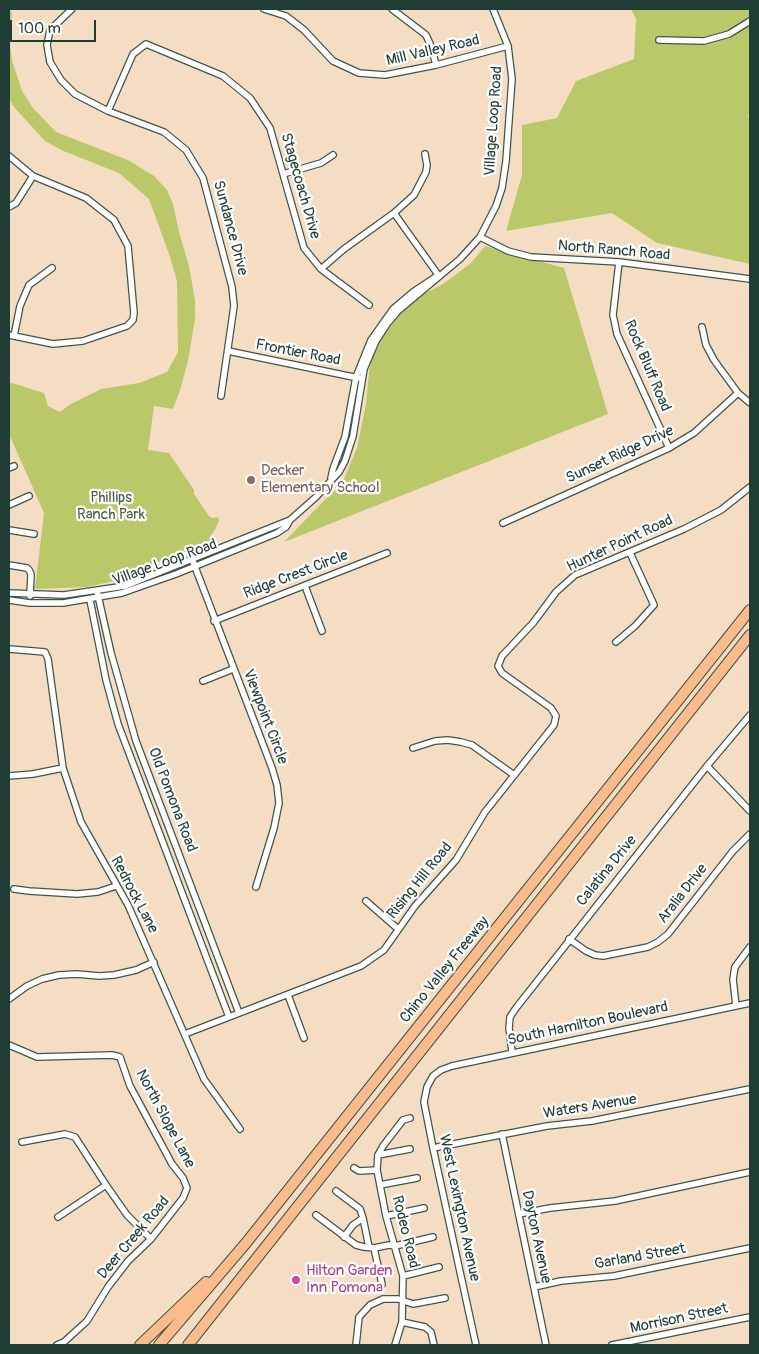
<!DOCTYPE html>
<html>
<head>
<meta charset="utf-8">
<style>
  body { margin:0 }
  #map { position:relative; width:759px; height:1354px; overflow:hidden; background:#f5ddc3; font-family:Pangolin,sans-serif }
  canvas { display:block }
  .frame { position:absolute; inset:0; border:10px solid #1f3d34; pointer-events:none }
  .scale { position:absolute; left:10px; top:20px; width:86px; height:22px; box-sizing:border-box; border:2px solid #1f3d34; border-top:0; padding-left:6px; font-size:15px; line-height:18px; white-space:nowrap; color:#1f3d34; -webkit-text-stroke:4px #fff; paint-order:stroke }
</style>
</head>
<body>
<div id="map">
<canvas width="759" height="1354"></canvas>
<div class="frame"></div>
<div class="scale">100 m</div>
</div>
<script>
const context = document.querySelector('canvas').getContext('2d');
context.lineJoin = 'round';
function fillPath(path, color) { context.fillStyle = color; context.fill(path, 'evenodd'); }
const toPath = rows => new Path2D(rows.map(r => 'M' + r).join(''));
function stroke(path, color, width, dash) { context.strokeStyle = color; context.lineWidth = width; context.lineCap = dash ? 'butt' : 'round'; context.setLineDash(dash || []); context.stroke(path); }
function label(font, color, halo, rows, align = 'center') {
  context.font = font + ' Pangolin,sans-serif'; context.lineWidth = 4.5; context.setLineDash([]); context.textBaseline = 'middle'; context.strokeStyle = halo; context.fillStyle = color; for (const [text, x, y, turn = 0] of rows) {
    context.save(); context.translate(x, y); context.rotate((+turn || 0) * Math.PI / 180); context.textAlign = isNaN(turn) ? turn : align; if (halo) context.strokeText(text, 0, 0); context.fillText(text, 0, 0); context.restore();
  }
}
fillPath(toPath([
  [9,9,12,13,9,36,12,60,22,91,33,108,56,132,128,160,154,176,167,190,173,204,179,232,189,266,195,300,195,319,188,361,180,390,173,409,154,406,148,450,169,453,194,490,194,494,209,516,212,518,218,517,219,520,216,528,210,537,210,540,208,543,119,577,114,581,87,587,35,589,44,513,9,434,9,382,44,393,48,406,60,412,69,405,101,389,139,383,167,372,178,352,177,281,169,254,149,199,119,173,61,150,45,141,13,106,9,97],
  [631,9,750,9,750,111,748,117,750,119,750,264,657,243,612,213,506,231,522,175,522,125,557,118,576,81,634,59,636,19],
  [485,246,564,268,608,414,284,542,343,481,357,448,366,404,370,361,383,337,399,314,422,295,443,284,471,263]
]), '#bbc869');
const minor = toPath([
  [72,9,50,30,47,45,50,62,61,80,75,94,108,111,164,132,186,150,203,178,232,287,234,306,221,396],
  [264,9,286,16,304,30,333,61,359,73,385,75,436,65,508,46],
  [392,9,426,35,431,46,436,65],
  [659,40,704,41,729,34,750,21],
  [108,111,133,54,146,44,223,76,250,98,270,128,304,248,321,269,369,305],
  [9,156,33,176,86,198,114,220,128,246,134,313,133,320,127,326,83,341,53,344,9,335],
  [283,174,321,163,333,155],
  [9,207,16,203,33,176],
  [394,213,439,276],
  [480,237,508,251,531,257,619,262,750,279],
  [619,262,613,315,617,334,669,448],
  [321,269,344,249,394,213,414,195,426,172,427,165,425,154],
  [702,327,706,345,714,360,738,393,750,403],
  [14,336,20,306,29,285,52,268],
  [228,351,358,378],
  [9,468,14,466],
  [331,478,333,469,345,437,356,377,371,340,393,309,413,292,437,276],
  [9,505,29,496],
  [503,523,669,448,694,433,738,393],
  [9,530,34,534],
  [192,559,272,768,277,785,279,803,274,828,256,887],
  [9,565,27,568,29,570,31,574,30,596],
  [305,586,322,631],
  [97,591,111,653,136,741,239,1013],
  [9,593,64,595,125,586,290,520,316,497,339,472,345,461,353,436,364,369,376,341,387,324,398,311,460,259,480,237,496,206,502,188,506,161,512,79,508,46,493,9],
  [9,600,30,603,63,603,122,593,176,574,277,533,286,527,290,520],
  [90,600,106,680,118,724,229,1017],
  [214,621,387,553],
  [616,642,635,626,654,605,630,553],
  [9,649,45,652,48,659,63,768,81,822,128,905,204,1079,240,1129],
  [203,681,233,669],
  [413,748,435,741,448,740,461,742,472,745,514,775],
  [707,766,750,811],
  [9,776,33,774,63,768],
  [14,889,29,891,77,894,98,892,116,886],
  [366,901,398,929],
  [569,939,586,951,595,955,603,956,648,947,658,942,668,934,733,851,750,834],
  [288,995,304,1038],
  [9,999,27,986,42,979,59,975,77,974,99,976,114,975,136,970,154,962],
  [736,1006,733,979,735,967,750,947],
  [185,1034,361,966,384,950,415,906,456,860,485,812,554,725,556,716,551,708,502,673,498,666,502,656,533,623,556,592,575,575,684,529,721,510,750,487],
  [9,1045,37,1057,112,1055,120,1057,130,1086,172,1164,183,1178,187,1188,183,1198,151,1239,128,1261,108,1287,87,1321,64,1342,57,1345],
  [512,1052,509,1028,510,1017,516,1008,707,766,750,715],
  [502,1134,546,1345],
  [22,1142,65,1134,75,1137,106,1185,127,1215,151,1239],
  [433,1148,547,1126,592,1121,750,1089],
  [378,1155,410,1149],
  [354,1168,359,1171,377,1170],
  [380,1185,417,1178],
  [336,1191,360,1209,363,1218,369,1247],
  [519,1214,550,1208,615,1201,750,1172],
  [316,1215,356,1245,364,1247,374,1248,389,1245,395,1246,433,1237],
  [386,1216,424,1208],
  [58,1217,106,1185],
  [344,1237,353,1225,363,1218],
  [374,1248,382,1284],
  [403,1276,439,1267],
  [534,1287,561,1281,614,1276,750,1248],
  [402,1322,425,1327,431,1332,434,1345],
  [356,1345,359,1317,370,1305,383,1299,398,1299,413,1304,445,1298],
  [395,1345,402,1322,403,1276,386,1216,377,1170,378,1155,383,1146,403,1120,410,1118],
  [476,1345,433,1148,424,1102,427,1087,433,1076,441,1070,452,1066,750,1003],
  [612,1345,750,1317]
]);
const motorway = toPath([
  [140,1345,206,1282],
  [159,1345,246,1243,750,610],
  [188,1345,750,635]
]);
stroke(minor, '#3f5549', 8);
stroke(motorway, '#3f5549', 12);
stroke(minor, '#fff', 5.5);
stroke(motorway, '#fbbb8c', 10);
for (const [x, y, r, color] of [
  [251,480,5,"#8d6e63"],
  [296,1280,5,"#d1479c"]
]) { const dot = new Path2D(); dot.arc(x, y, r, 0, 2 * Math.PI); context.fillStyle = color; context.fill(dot); stroke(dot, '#fff', 2); }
label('15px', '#1f3d34', '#fff', [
  ["Mill Valley Road",433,51,-13],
  ["Village Loop Road",494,121,-86],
  ["Stagecoach Drive",300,186,74],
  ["Sundance Drive",230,228,75],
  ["North Ranch Road",614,251,5],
  ["Frontier Road",298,353,11],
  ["Rock Bluff Road",647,366,67],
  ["Sunset Ridge Drive",620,455,-25],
  ["Hunter Point Road",620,544,-25],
  ["Village Loop Road",165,563,-20],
  ["Ridge Crest Circle",296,575,-21],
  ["Viewpoint Circle",265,717,69],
  ["Old Pomona Road",172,800,69],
  ["Calatina Drive",607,871,-51],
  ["Rising Hill Road",420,881,-51],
  ["Aralia Drive",683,894,-52],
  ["Redrock Lane",134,895,62],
  ["Chino Valley Freeway",445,970,-51],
  ["South Hamilton Boulevard",588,1024,-12],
  ["Waters Avenue",590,1107,-9],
  ["North Slope Lane",165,1119,62],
  ["West Lexington Avenue",459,1208,78],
  ["Rodeo Road",405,1232,76],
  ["Dayton Avenue",536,1237,78],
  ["Deer Creek Road",134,1238,-50],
  ["Garland Street",640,1257,-10],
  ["Morrison Street",679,1319,-12]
]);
label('15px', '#785e54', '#fff', [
  ["Decker",261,471],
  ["Elementary School",261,488]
], 'left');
label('15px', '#466041', '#fff', [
  ["Phillips",111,498],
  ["Ranch Park",111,515]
]);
label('15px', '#b23c85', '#fff', [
  ["Hilton Garden",306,1271],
  ["Inn Pomona",306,1288]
], 'left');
</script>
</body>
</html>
